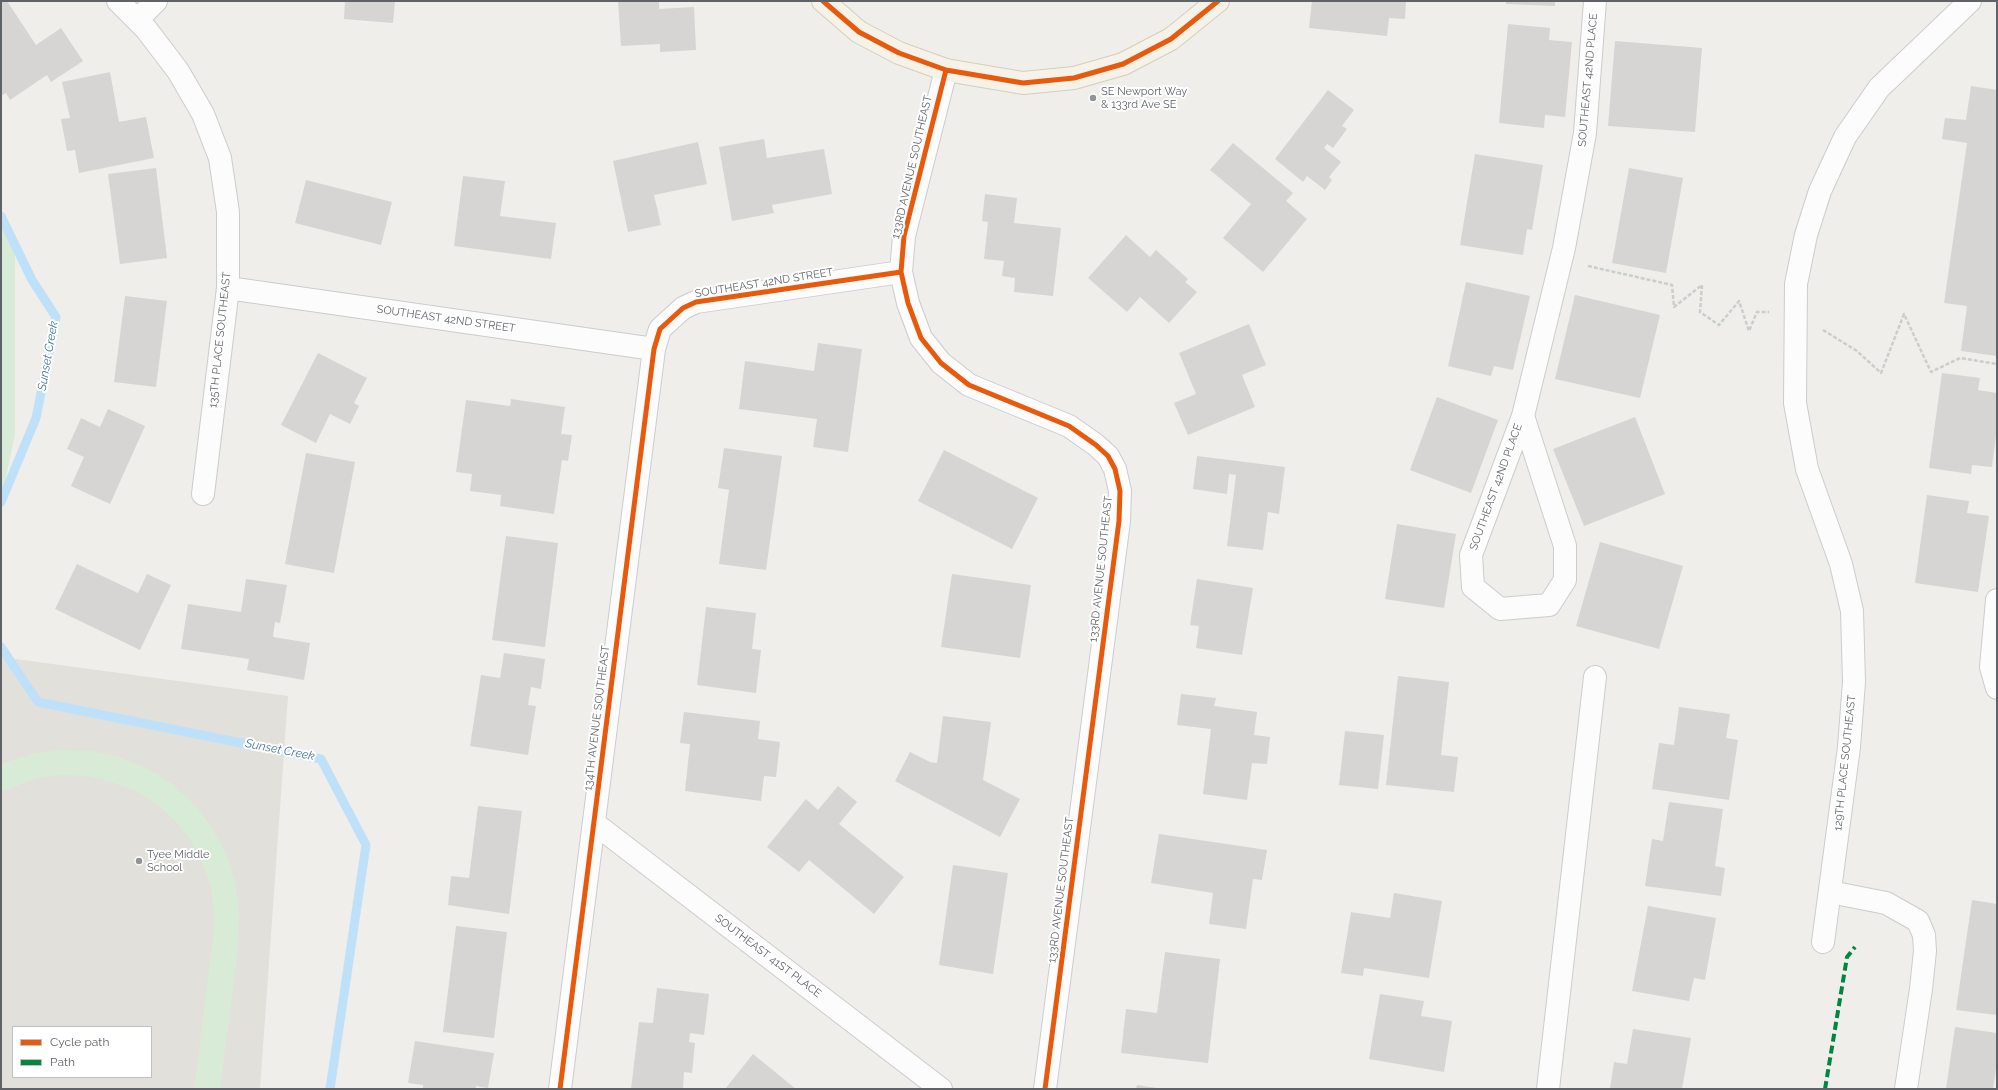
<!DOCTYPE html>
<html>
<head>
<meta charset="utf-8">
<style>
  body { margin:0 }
  #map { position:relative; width:1998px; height:1090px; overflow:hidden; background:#efeeea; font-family:Raleway,sans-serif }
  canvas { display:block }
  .frame { position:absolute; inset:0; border:2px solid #5f6368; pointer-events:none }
  .legend { position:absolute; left:12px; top:1026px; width:140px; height:52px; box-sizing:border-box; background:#fff; border:1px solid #bfc1c3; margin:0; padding:5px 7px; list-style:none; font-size:12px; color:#5f6368 }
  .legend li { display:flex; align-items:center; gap:8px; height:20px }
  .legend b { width:20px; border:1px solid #bfc1c3 }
</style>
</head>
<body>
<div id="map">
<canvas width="1998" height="1090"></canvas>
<div class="frame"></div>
<ul class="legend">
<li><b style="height:5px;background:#e8590c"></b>Cycle path</li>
<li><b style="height:5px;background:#00873e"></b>Path</li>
</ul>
</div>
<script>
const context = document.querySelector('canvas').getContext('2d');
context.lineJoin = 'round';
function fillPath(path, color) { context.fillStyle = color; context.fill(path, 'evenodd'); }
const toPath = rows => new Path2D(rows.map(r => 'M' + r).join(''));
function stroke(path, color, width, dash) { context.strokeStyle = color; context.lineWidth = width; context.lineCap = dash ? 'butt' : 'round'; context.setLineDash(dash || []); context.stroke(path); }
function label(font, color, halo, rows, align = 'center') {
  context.font = font + ' Raleway,sans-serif'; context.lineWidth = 4; context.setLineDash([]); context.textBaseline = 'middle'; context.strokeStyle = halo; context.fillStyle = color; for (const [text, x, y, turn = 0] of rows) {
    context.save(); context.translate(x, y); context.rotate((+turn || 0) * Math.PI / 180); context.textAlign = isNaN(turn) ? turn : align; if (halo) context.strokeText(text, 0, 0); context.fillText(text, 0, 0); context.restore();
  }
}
fillPath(toPath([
  [1,657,288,696,260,1089,1,1089],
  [13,1027,151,1027,151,1077,13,1077]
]), '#e2e0da');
fillPath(toPath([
  [1,220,15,240,15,434,1,501],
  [61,750,91,751,119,757,148,769,172,784,195,805,212,828,227,855,235,882,239,913,237,958,220,1089,194,1089,213,938,214,913,211,888,203,864,191,841,176,822,157,804,136,791,112,782,88,776,62,775,38,778,1,792,1,764,32,754]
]), '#d8ebd6');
stroke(toPath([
  [1,216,32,280,56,317,36,418,1,502],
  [1,647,38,702,321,759,366,845,330,1089]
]), '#bfe0f9', 9);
fillPath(toPath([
  [1,1,7,1,36,45,61,28,83,61,51,82,47,75,10,100,6,93,1,96],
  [345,1,395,1,393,23,344,19],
  [618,1,659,1,659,9,694,7,696,50,660,52,660,44,621,46],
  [1312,1,1406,1,1405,19,1389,18,1387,36,1309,28],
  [1506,1,1555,1,1555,6,1506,4],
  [1508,24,1550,28,1549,40,1572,42,1565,117,1545,115,1544,128,1499,123],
  [1615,41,1702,48,1695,132,1608,126],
  [110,72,119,122,146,117,154,158,79,173,75,150,67,151,61,119,70,118,62,82],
  [1971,86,1997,90,1997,356,1961,351,1967,306,1944,303,1967,143,1942,139,1945,118,1966,120],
  [1328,90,1354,110,1342,126,1347,129,1333,148,1327,144,1324,148,1341,162,1329,177,1332,180,1325,190,1307,176,1303,182,1275,159],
  [764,139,767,158,824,149,832,194,772,205,774,213,732,221,719,147],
  [698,142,707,184,654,195,661,225,628,232,613,161],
  [1233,143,1293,193,1286,201,1307,219,1263,272,1223,238,1251,204,1210,170],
  [1475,154,1543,165,1532,230,1527,229,1523,255,1460,245],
  [156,168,167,258,120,264,108,174],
  [1629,168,1683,178,1666,273,1612,263],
  [463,176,505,181,500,216,556,223,551,259,454,246],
  [306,180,392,202,381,245,295,223],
  [985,194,1017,198,1014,223,1061,228,1053,296,1014,292,1015,278,1002,276,1004,261,984,259,988,222,982,221],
  [1126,235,1150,257,1156,250,1188,279,1185,282,1197,292,1169,323,1140,297,1127,312,1088,278],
  [1466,282,1530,296,1513,370,1494,366,1491,376,1448,366],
  [1575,295,1660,315,1640,398,1555,379],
  [125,296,167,301,156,387,114,382],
  [1249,324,1266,365,1242,375,1255,407,1188,435,1174,403,1196,394,1179,353],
  [818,343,862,349,848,452,813,447,817,419,739,409,745,361,814,371],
  [318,353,367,378,354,403,359,406,350,424,330,414,316,443,281,425],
  [1942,373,1980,378,1978,390,1997,393,1997,428,1992,467,1972,465,1971,474,1929,468],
  [1437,397,1498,420,1471,493,1410,470],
  [511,399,565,407,561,434,572,435,568,461,562,460,554,514,500,506,501,495,470,491,472,474,456,472,466,400,510,406],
  [108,409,145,426,110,504,71,486,84,457,67,449,81,418,100,427],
  [1635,417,1665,494,1584,526,1553,449],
  [724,448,782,456,766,570,719,564,729,490,718,488],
  [944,450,1038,498,1012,549,918,501],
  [306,453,355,462,334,573,285,564],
  [1197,456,1285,467,1279,514,1268,512,1263,550,1227,546,1236,475,1229,474,1227,494,1193,489],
  [1927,495,1969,501,1967,513,1989,516,1978,592,1915,583],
  [1397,524,1456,534,1444,608,1385,599],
  [506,536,558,543,545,647,492,640],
  [1600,542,1683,566,1659,649,1576,626],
  [77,564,138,593,147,574,171,585,140,650,55,609],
  [952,574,1031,585,1020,658,941,647],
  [246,579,287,585,280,623,275,622,273,637,310,643,304,680,247,670,249,659,181,649,188,604,241,612],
  [1197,579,1253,588,1242,655,1196,648,1199,626,1190,625],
  [706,607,756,613,752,649,761,650,756,693,697,685],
  [504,653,545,659,541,689,531,687,528,705,536,706,528,755,470,746,481,675,500,678],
  [1398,676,1449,682,1441,755,1458,757,1454,792,1386,785],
  [1181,694,1216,698,1214,706,1257,712,1254,735,1270,737,1267,764,1252,763,1247,800,1203,794,1211,729,1177,725],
  [1679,707,1730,714,1726,738,1738,740,1729,800,1652,789,1659,743,1674,745],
  [684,712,760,721,758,739,780,742,776,777,764,776,761,801,685,791,690,744,680,743],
  [943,716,991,722,983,780,1020,799,1000,837,895,781,910,752,930,762,937,763],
  [1345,731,1384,735,1378,789,1339,785],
  [838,786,857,802,839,824,904,877,874,914,809,860,799,872,767,847,806,799,818,810],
  [1669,802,1723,809,1715,866,1725,868,1721,896,1645,886,1652,839,1663,841],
  [478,806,522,811,509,914,448,905,451,876,469,878],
  [1159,834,1267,850,1262,880,1253,879,1246,929,1209,924,1213,893,1151,883],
  [953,865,1008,873,993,974,939,965],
  [1394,893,1442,901,1429,978,1364,968,1363,976,1341,973,1351,912,1390,918],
  [1972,900,1997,904,1997,1015,1956,1010],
  [1648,906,1716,918,1705,980,1694,978,1689,1001,1632,991],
  [456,926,507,932,494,1038,443,1032],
  [1165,952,1220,959,1208,1063,1121,1053,1126,1009,1157,1013],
  [657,988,709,994,704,1035,690,1033,689,1042,695,1043,692,1073,684,1072,683,1089,631,1089,639,1022,653,1023],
  [1380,994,1424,1001,1421,1016,1452,1021,1444,1072,1369,1059],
  [1955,1027,1997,1033,1997,1062,1993,1089,1946,1089],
  [1633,1029,1691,1038,1682,1089,1610,1089,1614,1062,1627,1064],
  [415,1041,494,1053,488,1088,476,1086,476,1089,423,1089,423,1085,408,1083],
  [753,1054,796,1089,725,1089],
  [1137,1085,1157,1088,1157,1089,1136,1089]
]), '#d6d5d3');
const minor = toPath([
  [118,1,146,29,178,71,203,114,220,158,228,212,228,288,203,494],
  [137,20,156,1],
  [946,70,904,236,901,272,908,303,921,338,941,363,969,385,1069,426,1096,445,1108,456,1115,469,1120,491,1119,521,1045,1089],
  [228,288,654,349],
  [1523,416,1565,546,1565,580,1549,605,1500,609,1473,587,1471,555,1523,416,1564,248,1585,133,1595,1],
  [1997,600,1991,667,1997,688],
  [594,823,941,1089],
  [1830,892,1886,903,1918,921,1924,935,1925,951,1921,989,1906,1089],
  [1823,942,1849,747,1854,682,1852,611,1841,564,1807,469,1795,403,1796,284,1806,235,1820,191,1845,137,1879,88,1970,1],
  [560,1089,654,349,660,329,683,308,696,302,901,272],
  [1548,1089,1595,677]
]);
const major = toPath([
  [823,1,859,32,899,53,946,70,1023,83,1074,78,1123,64,1171,39,1218,1]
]);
stroke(minor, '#cbcccc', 24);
stroke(major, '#d7ceb8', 24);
stroke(toPath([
  [1588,266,1672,285,1674,307,1702,285,1700,312,1719,325,1739,301,1749,331,1757,312,1769,312],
  [1823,330,1857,351,1881,373,1904,314,1931,372,1960,358,1997,364]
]), '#cacfcc', 2.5, [4, 2]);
stroke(minor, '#fdfcfc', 22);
stroke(major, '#f4f2e9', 22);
stroke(toPath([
  [1825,1089,1847,957,1855,947]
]), '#00873e', 4, [8, 4]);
stroke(toPath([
  [823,1,859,32,899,53,946,70,1023,83,1074,78,1123,64,1171,39,1218,1],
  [946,70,904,236,901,272,908,303,921,338,941,363,969,385,1069,426,1096,445,1108,456,1115,469,1120,491,1119,521,1045,1089],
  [560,1089,654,349,660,329,683,308,696,302,901,272]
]), '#e8590c', 5);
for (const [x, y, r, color] of [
  [1093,98,4,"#919496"],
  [139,861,4,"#919496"]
]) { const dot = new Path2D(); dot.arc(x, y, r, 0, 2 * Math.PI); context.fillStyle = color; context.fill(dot); stroke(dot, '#fff', 1.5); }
label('11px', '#5f6368', '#fff', [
  ["SOUTHEAST 42ND PLACE",1588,80,-85],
  ["133RD AVENUE SOUTHEAST",912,167,-77],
  ["SOUTHEAST 42ND STREET",764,283,-9],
  ["SOUTHEAST 42ND STREET",446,319,8],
  ["135TH PLACE SOUTHEAST",220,340,-84],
  ["SOUTHEAST 42ND PLACE",1496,487,-70],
  ["133RD AVENUE SOUTHEAST",1101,569,-84],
  ["134TH AVENUE SOUTHEAST",597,718,-83],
  ["129TH PLACE SOUTHEAST",1845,763,-84],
  ["133RD AVENUE SOUTHEAST",1061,890,-83],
  ["SOUTHEAST 41ST PLACE",768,956,37]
]);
label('11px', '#5f6368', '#fff', [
  ["SE Newport Way",1101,92],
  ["& 133rd Ave SE",1101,105],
  ["Tyee Middle",147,855],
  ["School",147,868]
], 'left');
label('italic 12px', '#4174aa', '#fff', [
  ["Sunset Creek",48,356,-80],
  ["Sunset Creek",280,750,11]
]);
</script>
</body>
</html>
